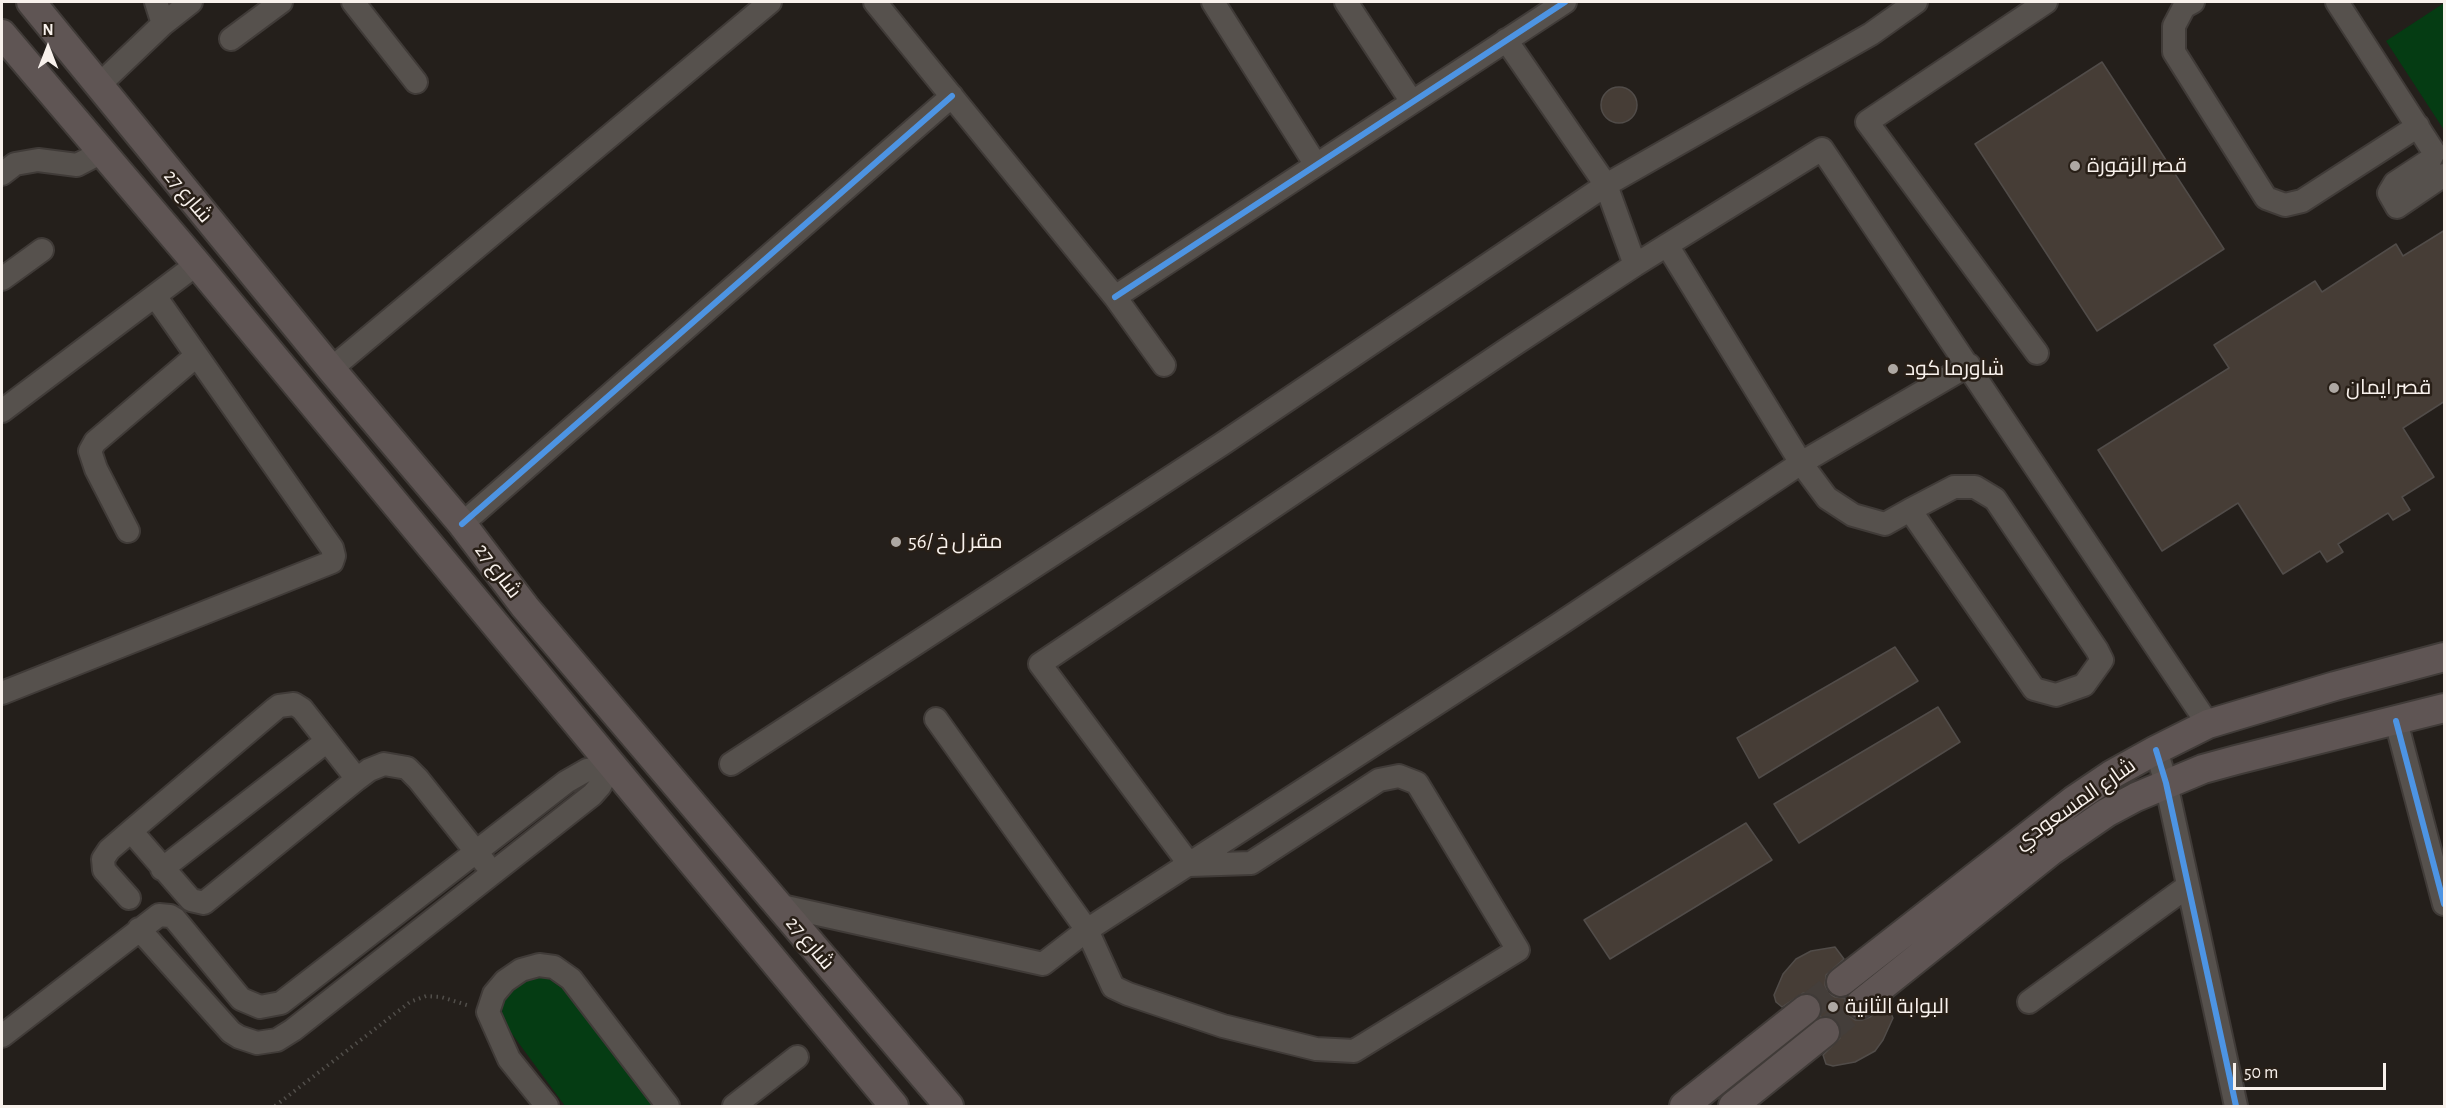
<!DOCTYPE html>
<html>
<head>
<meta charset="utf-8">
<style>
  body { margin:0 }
  #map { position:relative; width:2446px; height:1108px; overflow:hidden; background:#241f1b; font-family:"Alegreya Sans",sans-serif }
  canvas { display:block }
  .frame { position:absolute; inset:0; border:3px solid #f8f1ec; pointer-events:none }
  .north { position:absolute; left:18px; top:18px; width:60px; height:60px; -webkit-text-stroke:4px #281f17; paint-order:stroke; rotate:0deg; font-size:16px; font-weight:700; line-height:24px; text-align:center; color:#f8f1ec }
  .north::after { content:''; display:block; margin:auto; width:21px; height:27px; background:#f8f1ec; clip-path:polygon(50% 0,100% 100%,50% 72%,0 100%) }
  .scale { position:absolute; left:2233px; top:1063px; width:153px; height:27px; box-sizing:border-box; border:3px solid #f8f1ec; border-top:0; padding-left:8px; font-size:18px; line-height:21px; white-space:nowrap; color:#f8f1ec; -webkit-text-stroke:4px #281f17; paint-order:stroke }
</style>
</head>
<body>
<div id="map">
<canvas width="2446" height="1108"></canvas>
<div class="frame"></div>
<div class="north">N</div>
<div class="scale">50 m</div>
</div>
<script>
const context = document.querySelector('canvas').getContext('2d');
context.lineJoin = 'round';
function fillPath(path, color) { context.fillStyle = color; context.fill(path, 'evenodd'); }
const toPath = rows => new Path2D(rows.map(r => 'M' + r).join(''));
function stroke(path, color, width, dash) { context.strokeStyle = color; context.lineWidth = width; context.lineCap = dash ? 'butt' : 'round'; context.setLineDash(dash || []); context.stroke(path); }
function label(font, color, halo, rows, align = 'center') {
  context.font = font + ' "Alegreya Sans",Cairo,sans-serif'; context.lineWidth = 5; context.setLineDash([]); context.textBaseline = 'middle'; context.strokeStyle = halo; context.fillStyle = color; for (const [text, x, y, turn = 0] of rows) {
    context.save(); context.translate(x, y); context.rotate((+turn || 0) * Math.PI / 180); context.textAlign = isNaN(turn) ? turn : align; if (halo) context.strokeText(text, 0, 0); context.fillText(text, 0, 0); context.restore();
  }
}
fillPath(toPath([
  [2444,3,2444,130,2386,41],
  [534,975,545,976,563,989,655,1106,565,1106,501,1019,504,998,512,988]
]), '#053c13');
const building = toPath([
  [2102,62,2224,249,2097,331,1975,144,2102,62],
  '1601 105a18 18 0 1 1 36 0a18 18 0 1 1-36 0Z',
  [2445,230,2445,401,2403,428,2434,477,2402,497,2410,510,2393,520,2388,513,2338,544,2343,552,2327,562,2320,551,2283,574,2238,503,2162,551,2098,450,2229,368,2214,345,2315,281,2322,292,2396,244,2403,256,2445,230],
  [1895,647,1918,681,1759,778,1737,738,1895,647],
  [1938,707,1960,742,1799,843,1774,804,1938,707],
  [1746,823,1772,860,1610,959,1584,920,1746,823],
  [1835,947,1844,959,1826,975,1825,985,1828,993,1835,997,1845,998,1844,1006,1847,1014,1855,1020,1862,1020,1870,1017,1883,1007,1889,1009,1893,1018,1883,1040,1875,1051,1855,1062,1833,1066,1826,1064,1823,1055,1840,1038,1841,1030,1838,1022,1830,1016,1820,1017,1822,1006,1818,998,1813,994,1803,993,1782,1007,1776,1002,1774,995,1783,974,1796,959,1811,951,1835,947]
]);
fillPath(building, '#463d36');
stroke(building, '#514c49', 1.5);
stroke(toPath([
  [1806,1009,1841,982],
  [1825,1032,1860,1004]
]), '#443e3a', 28, [28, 14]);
const minor = toPath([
  [156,2,163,24],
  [353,2,416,82],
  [875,2,1115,297,1164,365],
  [1213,2,1316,165],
  [1346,2,1412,102],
  [2193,2,2184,7,2174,26,2174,52,2266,198,2285,205,2302,201,2418,126],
  [2337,2,2434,152,2430,160,2395,183,2389,193,2397,207,2444,175],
  [231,39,281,2],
  [1506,40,1606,185,1635,265],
  [98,86,163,24,191,2],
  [2,174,15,164,38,160,77,165,102,152],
  [1667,245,1801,463,1827,498,1853,515,1885,524,1910,510,1954,487,1975,487,1995,499,2097,650,2102,660,2084,685,2056,695,2034,689,1910,510],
  [2,279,42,250],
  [1115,297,1565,2],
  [2037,353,1867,122,2046,2],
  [331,369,770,2],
  [2,411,197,264],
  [462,524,952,96],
  [128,531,96,469,90,451,95,442,196,356],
  [2,693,332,562,334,556,332,548,155,296],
  [936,719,1087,930,1113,987,1128,994,1223,1026,1316,1049,1354,1051,1518,950,1417,783,1399,776,1379,780,1251,863,1190,865,1040,664,1515,344,1635,265,1822,149,2208,724],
  [2396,721,2444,904],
  [2156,750,2166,783,2236,1106],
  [731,764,1222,444,1606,185,1871,34,1916,2],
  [357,779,369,770,384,764,407,768,418,779,485,863],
  [162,869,327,741],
  [129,898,104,870,103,859,109,850,131,831,275,709,279,706,294,704,302,709,357,779,204,903,191,900,131,831],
  [777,905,1043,964,1087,930,1558,625,1801,463,1969,365],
  [139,929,231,1032,239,1037,257,1043,277,1040,293,1030,592,795,600,786,611,765],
  [2029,1002,2188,886],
  [2,1036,159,915,170,916,175,919,241,999,260,1007,281,1003,566,782,587,770,611,765],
  [547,1106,509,1059,488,1012,494,994,505,981,521,970,539,965,554,967,571,979,668,1106],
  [734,1106,797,1057]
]);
const major = toPath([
  [31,2,331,369,462,524,525,607,949,1106],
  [2,34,197,264,894,1106],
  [1841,982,2074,800,2111,775,2156,750,2208,724,2335,686,2444,657],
  [1860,1004,2051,851,2106,813,2136,797,2203,769,2236,760,2444,708],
  [1684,1106,1806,1009],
  [1733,1106,1825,1032]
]);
stroke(minor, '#403b38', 26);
stroke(major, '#403b38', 32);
stroke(toPath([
  [275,1106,410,1002,426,996,441,997,470,1006]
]), '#524f4b', 4, [1.5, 4.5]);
stroke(minor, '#56514d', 22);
stroke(major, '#5f5554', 28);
stroke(toPath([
  [1115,297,1565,2],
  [462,524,952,96],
  [2396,721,2444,904],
  [2156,750,2166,783,2236,1106]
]), '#4d94e3', 6);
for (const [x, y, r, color] of [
  [2075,166,6,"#aea8a3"],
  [1893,369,6,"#aea8a3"],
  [2334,388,6,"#aea8a3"],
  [896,542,6,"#aea8a3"],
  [1833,1007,6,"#aea8a3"]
]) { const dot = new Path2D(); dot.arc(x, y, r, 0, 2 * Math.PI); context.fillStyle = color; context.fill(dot); stroke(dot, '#281f17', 2); }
label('21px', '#f8f1ec', '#281f17', [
  ["قصر الزقورة",2087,166],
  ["شاورما كود",1905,369],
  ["قصر ايمان",2346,388],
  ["مقر ل خ /56",908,542],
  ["البوابة الثانية",1845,1007]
], 'left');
label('21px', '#f8f1ec', '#281f17', [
  ["شارع 27",188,196,50],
  ["شارع 27",498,571,53],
  ["شارع المسعودي",2075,804,-35],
  ["شارع 27",810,943,50]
]);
</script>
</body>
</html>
